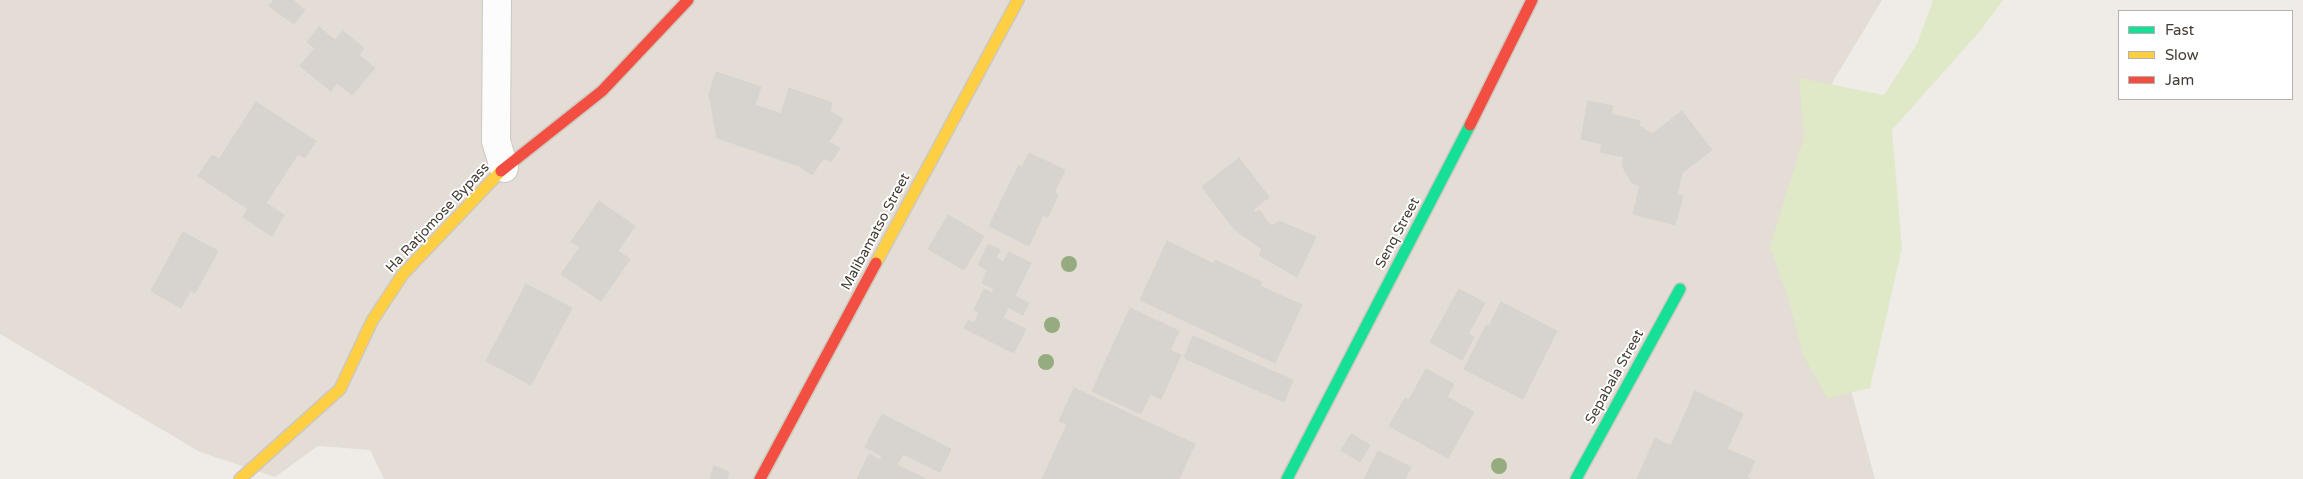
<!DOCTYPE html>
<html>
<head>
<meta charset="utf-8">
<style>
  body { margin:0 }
  #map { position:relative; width:2303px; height:479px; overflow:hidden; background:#efece8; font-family:"Varela Round",sans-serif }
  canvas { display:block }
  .legend { position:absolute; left:2118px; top:10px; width:175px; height:90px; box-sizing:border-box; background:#fff; border:1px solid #b4b1ae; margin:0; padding:6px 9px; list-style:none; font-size:15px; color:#443d34 }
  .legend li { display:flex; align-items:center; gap:10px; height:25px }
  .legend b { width:25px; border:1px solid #b4b1ae }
</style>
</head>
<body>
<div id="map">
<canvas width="2303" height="479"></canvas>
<ul class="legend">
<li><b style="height:6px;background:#16e098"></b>Fast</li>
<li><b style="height:6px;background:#ffcf43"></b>Slow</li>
<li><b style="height:6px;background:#f24e42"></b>Jam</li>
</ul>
</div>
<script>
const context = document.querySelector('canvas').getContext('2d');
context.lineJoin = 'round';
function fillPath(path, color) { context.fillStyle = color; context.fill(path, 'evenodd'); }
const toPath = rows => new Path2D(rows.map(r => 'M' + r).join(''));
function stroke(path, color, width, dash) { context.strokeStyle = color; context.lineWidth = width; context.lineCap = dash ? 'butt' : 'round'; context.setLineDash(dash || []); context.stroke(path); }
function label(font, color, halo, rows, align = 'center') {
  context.font = font + ' "Varela Round",sans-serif'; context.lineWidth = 4; context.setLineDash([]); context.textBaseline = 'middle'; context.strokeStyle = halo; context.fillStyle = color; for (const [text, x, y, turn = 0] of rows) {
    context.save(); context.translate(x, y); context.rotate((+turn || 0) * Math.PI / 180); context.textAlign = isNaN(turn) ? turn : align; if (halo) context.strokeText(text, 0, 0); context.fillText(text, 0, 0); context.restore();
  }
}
fillPath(toPath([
  [0,0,1882,0,1817,108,1841,353,1875,479,384,479,370,450,318,446,275,477,200,452,0,334]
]), '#e3ddd5');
fillPath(toPath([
  [1933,0,2003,0,1980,31,1892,130,1902,248,1870,388,1827,398,1804,357,1788,298,1770,246,1804,137,1799,78,1884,95,1917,44]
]), '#dfe9c8');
const building = toPath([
  [274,0,293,0,305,10,294,24,269,6,274,0],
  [319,27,335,40,343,31,364,48,359,55,375,68,352,95,337,83,331,91,300,66,315,48,307,42,319,27],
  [716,72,761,87,755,105,781,114,789,88,832,103,830,111,843,119,829,142,840,148,831,162,824,158,812,175,799,166,717,138,709,94,716,72],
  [1588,101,1613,106,1611,114,1640,121,1639,126,1652,134,1682,111,1712,150,1682,173,1677,195,1683,196,1675,225,1633,214,1640,186,1632,183,1622,166,1624,157,1600,152,1602,144,1581,139,1588,101],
  [256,102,316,141,305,158,298,154,266,203,284,215,272,236,243,217,248,209,198,176,212,155,219,159,256,102],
  [1029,153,1065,170,1054,193,1058,195,1048,217,1043,215,1029,246,989,226,1019,165,1022,167,1029,153],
  [1239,158,1269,197,1253,210,1255,213,1259,210,1271,226,1279,221,1316,237,1297,277,1259,255,1262,249,1235,230,1202,187,1239,158],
  [599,201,635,226,618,251,630,259,601,301,561,274,580,247,571,242,599,201],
  [948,215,984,236,964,270,928,249,948,215],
  [183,232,218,251,195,293,190,291,181,308,151,291,183,232],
  [1167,241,1214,264,1215,260,1262,282,1260,286,1302,305,1275,363,1140,300,1167,241],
  [988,244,1000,250,996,258,1003,262,1009,252,1031,263,1015,296,1029,303,1023,315,1008,307,1003,318,1026,329,1014,353,964,328,969,320,974,323,979,313,974,310,984,289,992,293,994,289,982,283,987,270,978,265,988,244],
  [526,284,572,308,531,385,486,361,526,284],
  [1459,289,1485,303,1468,334,1474,337,1462,360,1430,342,1459,289],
  [1501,302,1557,331,1523,399,1464,369,1486,325,1489,326,1501,302],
  [1130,308,1179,331,1170,350,1181,355,1161,399,1150,394,1141,414,1092,391,1130,308],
  [1193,336,1293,380,1284,402,1184,358,1193,336],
  [1426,369,1454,384,1447,397,1474,412,1448,458,1389,426,1405,398,1409,400,1426,369],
  [1074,388,1195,444,1179,479,1042,479,1067,424,1059,421,1074,388],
  [1695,391,1743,414,1727,449,1755,461,1747,478,1750,479,1637,479,1655,438,1671,446,1695,391],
  [882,414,951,449,940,472,903,454,897,465,926,479,857,479,869,454,880,460,882,456,865,447,882,414],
  [1351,434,1370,445,1360,462,1341,450,1351,434],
  [1378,451,1411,467,1405,479,1364,479,1378,451],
  [714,466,729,472,727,479,710,479,714,466]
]);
fillPath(building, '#d7d3cf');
stroke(building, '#d7d3ce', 1);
const street = toPath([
  [497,0,496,141,504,168]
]);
const fast = toPath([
  [1287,479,1470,125],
  [1576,479,1680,289]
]);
const slow = toPath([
  [876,263,1018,0],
  [240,479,340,389,372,321,403,274,501,171]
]);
const jam = toPath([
  [1470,125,1532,0],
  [501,171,602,91,688,0],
  [760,479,876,263]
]);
stroke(street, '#cbc8c4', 30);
stroke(fast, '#cec8bf', 14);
stroke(slow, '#cec8bf', 14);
stroke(jam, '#cec8bf', 14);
stroke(street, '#fdfcfc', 28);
stroke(fast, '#16e098', 11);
stroke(slow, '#ffcf43', 11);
stroke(jam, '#f24e42', 11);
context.fillStyle = '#96ab7f';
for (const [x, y] of [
  [1069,264],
  [1052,325],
  [1046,362],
  [1499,466]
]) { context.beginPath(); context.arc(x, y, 8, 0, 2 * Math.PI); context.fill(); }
label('14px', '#443d34', '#fff', [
  ["Ha Ratjomose Bypass",438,218,-47],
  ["Malibamatso Street",876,232,-62],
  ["Senq Street",1398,233,-62],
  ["Sepabala Street",1615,377,-61]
]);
</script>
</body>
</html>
